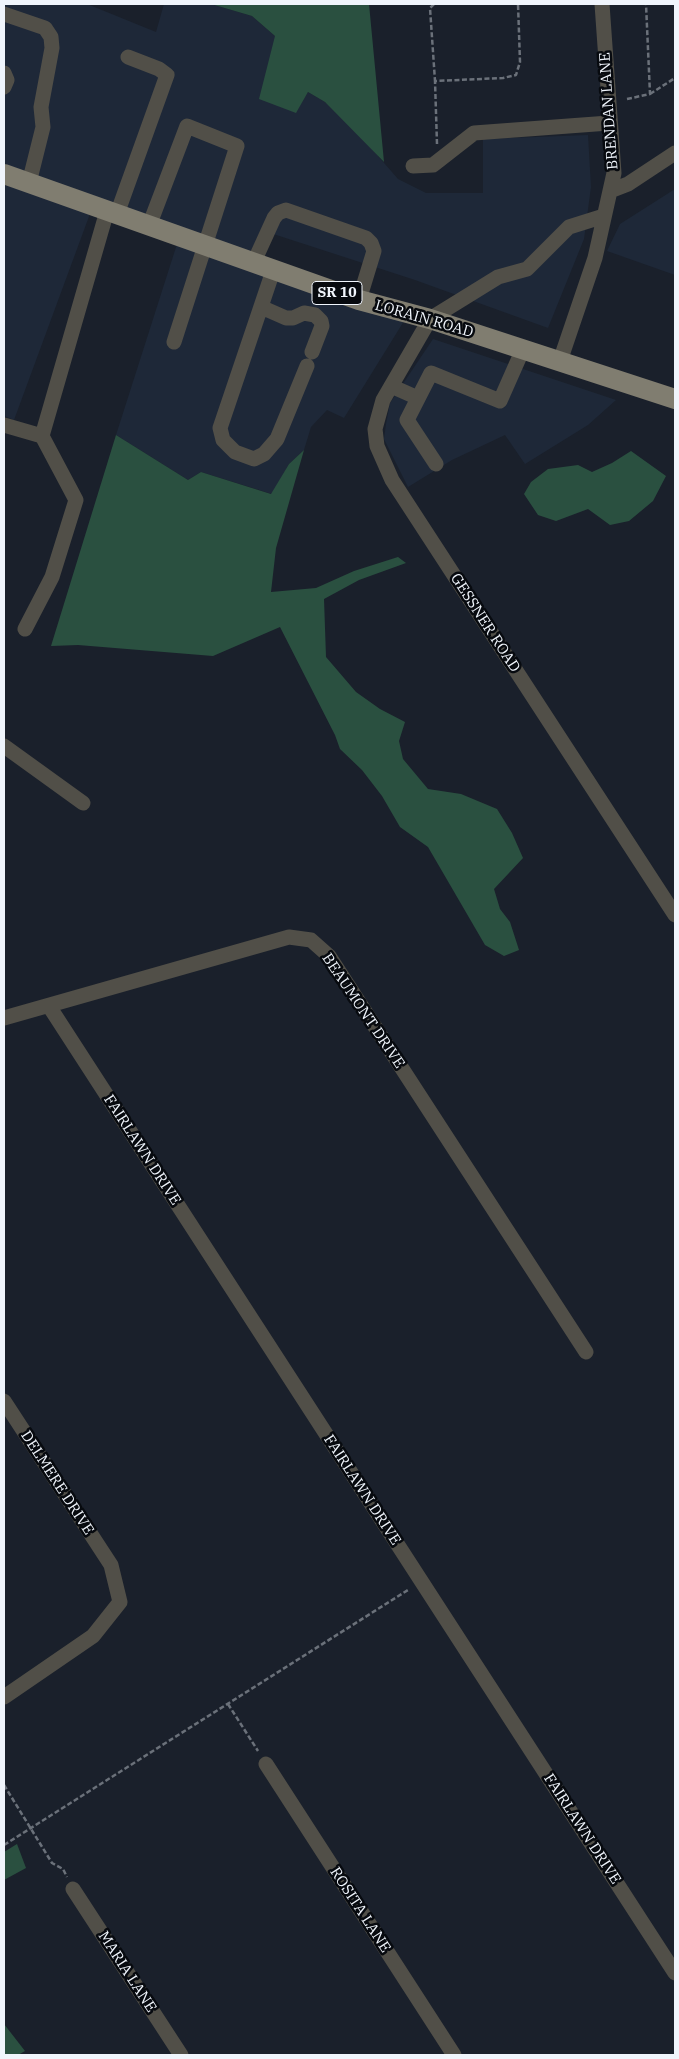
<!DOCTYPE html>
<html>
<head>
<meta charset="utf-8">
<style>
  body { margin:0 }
  #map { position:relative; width:679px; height:2059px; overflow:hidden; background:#1a202b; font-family:"IBM Plex Serif",serif }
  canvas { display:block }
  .frame { position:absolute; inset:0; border:5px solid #f0f5fc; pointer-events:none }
</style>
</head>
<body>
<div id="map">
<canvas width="679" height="2059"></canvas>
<div class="frame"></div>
</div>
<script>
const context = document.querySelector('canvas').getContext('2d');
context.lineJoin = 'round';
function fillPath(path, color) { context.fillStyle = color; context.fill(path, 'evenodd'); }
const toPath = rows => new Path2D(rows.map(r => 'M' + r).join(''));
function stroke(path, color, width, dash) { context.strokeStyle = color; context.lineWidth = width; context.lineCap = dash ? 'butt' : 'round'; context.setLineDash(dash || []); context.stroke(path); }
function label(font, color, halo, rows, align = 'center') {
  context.font = font + ' "IBM Plex Serif",serif'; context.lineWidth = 5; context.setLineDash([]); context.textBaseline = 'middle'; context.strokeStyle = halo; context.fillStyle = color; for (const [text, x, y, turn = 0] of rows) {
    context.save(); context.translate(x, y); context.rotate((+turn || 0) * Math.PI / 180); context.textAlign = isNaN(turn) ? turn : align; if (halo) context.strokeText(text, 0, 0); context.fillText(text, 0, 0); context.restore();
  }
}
fillPath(toPath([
  [4,4,87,4,156,32,164,4,211,4,252,16,275,36,296,112,308,92,325,102,365,141,398,179,426,193,483,193,483,139,588,135,591,187,584,239,548,328,415,280,261,230,249,256,4,168],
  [4,179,91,211,14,420,4,416],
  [675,189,675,275,607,251,620,224],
  [177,244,404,321,344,418,327,410,311,427,304,450,289,464,272,494,201,472,188,480,116,435],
  [433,339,616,400,588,425,525,464,505,435,452,460,408,487,384,439,386,424,390,403]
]), '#1e2838');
fillPath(toPath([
  [211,4,369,4,384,162,325,102,308,92,296,113,259,99,275,36,252,16],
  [116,435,188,480,201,472,271,494,289,464,304,450,276,548,271,592,316,588,354,571,398,557,406,563,359,580,324,599,326,657,356,692,380,709,405,722,399,741,403,759,428,789,461,794,497,809,512,833,523,858,494,889,500,909,510,922,519,950,504,956,485,945,428,847,400,827,382,796,362,770,340,749,335,735,280,627,213,656,78,645,51,646],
  [631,451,666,476,653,501,629,521,610,525,588,509,556,521,538,515,524,494,531,482,548,469,578,465,592,472,612,463],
  [17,1844,26,1868,4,1880,4,1852],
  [4,2024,25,2051,18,2055,4,2055]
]), '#2a5040');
stroke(toPath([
  [434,4,430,8,435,81],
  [650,94,675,78],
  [627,99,650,94,646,4],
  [437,144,435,81,503,78,516,75,520,62,518,4],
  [228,1704,258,1751],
  [4,1785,52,1863,63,1869,67,1877],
  [4,1845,408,1590]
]), '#6b717a', 2.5, [5, 2.5]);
stroke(toPath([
  [4,14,45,28,51,37,52,48,41,107,43,127,29,183],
  [4,73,7,80,4,87],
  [413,166,433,165,474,133,609,123],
  [610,191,628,184,675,153],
  [117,214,167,75,159,69,128,57],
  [604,216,569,227,527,269,498,277,430,319,383,400,375,429,377,446,392,480,675,915],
  [149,226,187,126,237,146,174,342],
  [253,264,274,218,278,213,286,210,366,238,371,243,374,251,359,300],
  [273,271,220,428,223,440,235,452,254,459,264,454,277,439,307,366],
  [261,307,286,318,293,318,304,313,315,315,321,321,322,326,312,352],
  [560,361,595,258,614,173,602,4],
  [391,386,418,398],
  [4,425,42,436],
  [436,464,407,420,431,373,500,401,523,349],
  [25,629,52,577,76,500,42,436,107,211],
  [4,746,83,803],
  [49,1006,675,1973],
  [4,1018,289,937,311,940,329,956,586,1352],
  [4,1401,111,1565,120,1602,93,1636,4,1697],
  [266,1764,454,2055],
  [73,1889,181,2055]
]), '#514f48', 15);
stroke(toPath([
  [4,174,359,300,430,319,675,399]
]), '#807d70', 20);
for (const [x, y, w] of [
  [337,293,50]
]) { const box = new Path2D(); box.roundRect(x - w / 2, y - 11.5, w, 23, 4); context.fillStyle = '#070a0f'; context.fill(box); stroke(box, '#f0f5fc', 1); }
label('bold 14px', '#f0f5fc', null, [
  ["SR 10",337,293]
]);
label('15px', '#f0f5fc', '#070a0f', [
  ["BRENDAN LANE",609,111,-94],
  ["LORAIN ROAD",424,319,16],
  ["GESSNER ROAD",485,623,57],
  ["BEAUMONT DRIVE",363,1011,56],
  ["FAIRLAWN DRIVE",142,1150,57],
  ["DELMERE DRIVE",57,1483,57],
  ["FAIRLAWN DRIVE",362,1490,57],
  ["FAIRLAWN DRIVE",582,1829,57],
  ["ROSITA LANE",360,1910,57],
  ["MARIA LANE",127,1972,57]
]);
</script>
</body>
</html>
